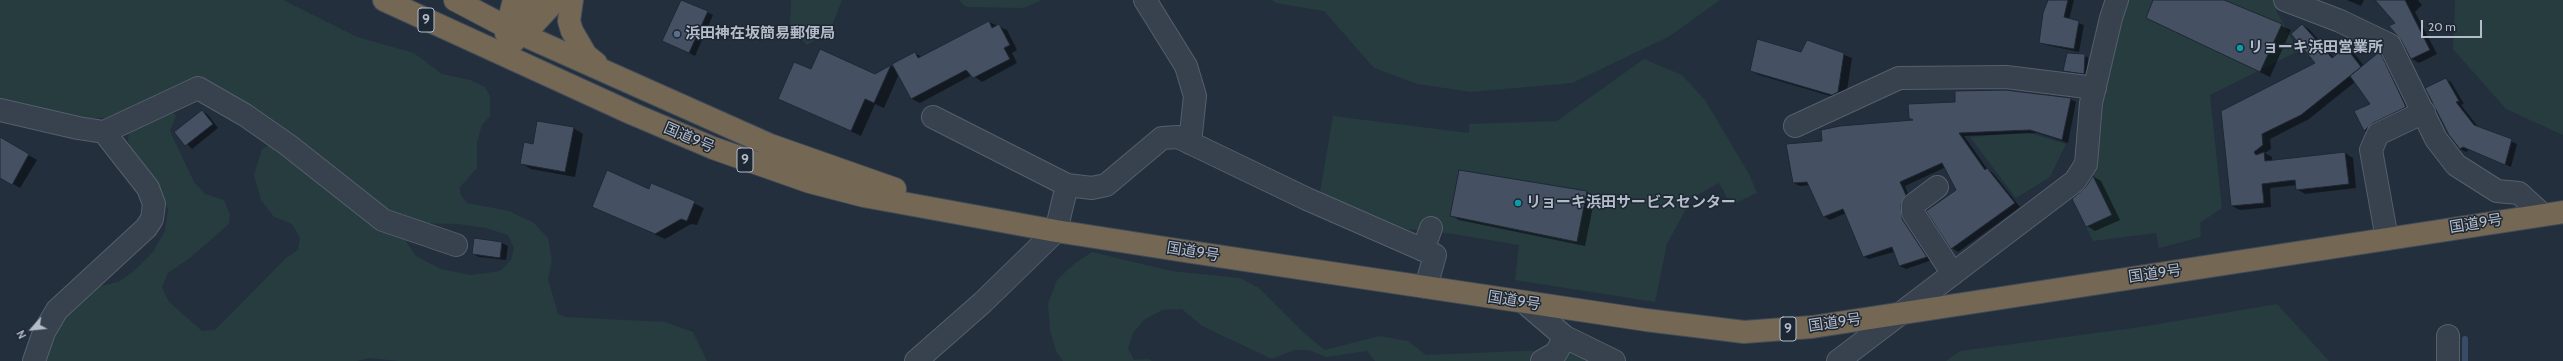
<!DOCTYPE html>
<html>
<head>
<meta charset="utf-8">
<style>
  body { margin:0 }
  #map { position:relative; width:2563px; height:361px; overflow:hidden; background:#242f3e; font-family:Cabin,sans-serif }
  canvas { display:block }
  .north { position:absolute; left:12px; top:309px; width:40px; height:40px; -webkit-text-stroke:3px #1d2633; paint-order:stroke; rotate:243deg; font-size:11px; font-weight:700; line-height:16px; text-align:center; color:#b4bcc9 }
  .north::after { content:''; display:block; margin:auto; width:14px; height:18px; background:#b4bcc9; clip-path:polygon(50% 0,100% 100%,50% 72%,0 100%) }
  .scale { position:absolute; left:2421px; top:20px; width:61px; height:18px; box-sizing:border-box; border:2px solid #b4bcc9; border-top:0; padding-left:5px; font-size:12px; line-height:14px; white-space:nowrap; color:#b4bcc9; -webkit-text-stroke:3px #1d2633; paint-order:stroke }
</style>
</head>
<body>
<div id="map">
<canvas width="2563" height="361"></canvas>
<div class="north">N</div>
<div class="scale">20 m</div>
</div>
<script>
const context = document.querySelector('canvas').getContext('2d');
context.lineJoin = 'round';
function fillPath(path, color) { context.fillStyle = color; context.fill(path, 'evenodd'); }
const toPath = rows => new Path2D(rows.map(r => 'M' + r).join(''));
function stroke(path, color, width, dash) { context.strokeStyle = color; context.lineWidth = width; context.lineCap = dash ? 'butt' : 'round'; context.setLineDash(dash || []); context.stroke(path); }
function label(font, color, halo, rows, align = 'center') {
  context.font = font + ' Cabin,"Noto Sans JP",sans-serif'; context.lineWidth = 3; context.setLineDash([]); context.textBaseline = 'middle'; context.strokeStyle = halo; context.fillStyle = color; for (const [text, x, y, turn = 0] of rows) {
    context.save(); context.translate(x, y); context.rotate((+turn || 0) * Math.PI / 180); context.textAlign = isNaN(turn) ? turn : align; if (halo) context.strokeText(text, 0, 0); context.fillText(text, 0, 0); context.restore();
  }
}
fillPath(toPath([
  [0,0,283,0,357,37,414,53,442,74,470,80,485,87,490,96,490,116,482,125,477,142,477,168,460,187,460,194,467,203,509,211,534,223,548,238,552,261,548,279,558,314,565,317,665,322,693,332,707,361,399,361,369,358,357,361,44,361,61,314,93,288,118,282,133,272,153,252,165,231,168,209,134,156,128,141,129,132,170,109,176,116,170,131,194,182,205,194,224,200,230,215,229,224,190,258,168,273,162,287,169,302,202,331,215,330,286,258,298,250,300,238,292,224,274,217,261,200,254,175,262,149,273,143,378,228,405,240,416,256,441,269,471,275,500,271,511,260,514,248,508,235,486,228,458,224,412,223,385,211,203,83,119,118,75,118,0,101],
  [791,0,842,0,830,31,807,45,790,24],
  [959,0,1042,0,1024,8,966,7],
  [1272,0,1720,0,1670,36,1572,83,1471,92,1417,84,1374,68,1324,11,1276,3],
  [2118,0,2273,0,2280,2,2276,10,2298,51,2210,95,2222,208,2200,223,2201,237,2159,248,2156,233,2093,241,2067,188,2088,168],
  [2455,0,2563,0,2563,135,2506,109,2453,49],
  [1644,59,1682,75,1705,100,1749,174,1757,193,1731,205,1719,183,1692,198,1667,244,1655,302,1515,280,1519,245,1453,234,1407,229,1320,193,1333,116,1469,133,1469,124,1557,121],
  [2027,132,2066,144,2050,177,2016,198,1970,137],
  [1092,252,1171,271,1240,278,1259,288,1305,334,1325,350,1379,336,1408,341,1426,355,1544,350,1567,344,1601,361,1375,361,1367,351,1326,357,1309,350,1294,350,1272,359,1202,326,1182,309,1162,310,1144,320,1133,333,1128,348,1134,360,1149,359,1152,361,1063,361,1056,351,1050,331,1048,304,1057,280,1074,264],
  [2277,304,2329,361,1946,361,1960,351,2141,327]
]), '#263c3f');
fillPath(toPath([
  [682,0,713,15,695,56,663,40],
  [2048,0,2074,0,2069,20,2084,25,2079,52,2046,45,2040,42],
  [2154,0,2222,0,2291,30,2270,77,2147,18],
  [2347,0,2364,0,2361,6],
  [2376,0,2418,0,2422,5,2415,12,2437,54,2419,63,2412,59,2396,24],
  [989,22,1007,30,1017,50,1012,53,1017,63,982,82,972,75,920,103,912,99,899,74,884,108,875,104,861,136,779,98,811,71,875,75,891,66,896,69,915,53,922,57],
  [2303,25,2310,30,2334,58,2346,48,2354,53,2364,66,2378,54,2389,60,2414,111,2372,135,2364,130,2371,104,2355,82,2309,119,2270,139,2271,149,2265,153,2272,157,2272,162,2345,153,2353,158,2356,188,2305,194,2297,189,2297,185,2270,188,2271,207,2240,210,2232,206,2222,112,2317,63],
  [1808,41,1852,58,1846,97,1840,99,1759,75,1751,71,1801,53],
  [2067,54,2088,57,2087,75,2064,71],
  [2446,79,2451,82,2464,104,2461,105,2479,128,2517,144,2511,167,2470,149,2466,152,2460,149],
  [2070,99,2076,102,2068,143,2037,133,1964,136,1988,170,1993,173,2020,207,1958,252,1952,248,1958,190,1946,167,1905,186,1932,260,1906,269,1900,266,1894,252,1869,259,1863,256,1846,213,1830,220,1824,216,1810,185,1800,186,1794,183,1823,142,1914,120],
  [202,111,208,115,218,128,192,149,175,132],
  [573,128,583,134,575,177,531,169,521,163,534,145],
  [0,139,37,160,20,188,0,176],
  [2094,177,2101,181,2120,220,2095,231,2087,226,2086,189],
  [652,184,704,208,697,225,691,224,665,239,593,206,649,190],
  [1587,192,1595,196,1585,246,1459,220,1451,215],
  [475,239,502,243,508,246,506,260,479,257,473,254]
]), '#0007');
stroke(toPath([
  [2465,361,2465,339]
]), '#394c67', 6);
const building = toPath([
  [681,0,708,11,689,53,662,41,681,0],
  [2048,0,2068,0,2064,17,2079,21,2074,49,2039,43,2043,13,2048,0],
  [2153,0,2224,0,2282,24,2260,72,2146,18,2153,0],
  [2375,0,2405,0,2430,50,2411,59,2401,40,2389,26,2395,23,2375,0],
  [989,21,992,28,999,24,1010,45,1004,48,1010,59,973,78,966,70,911,99,892,64,915,52,918,58,989,21],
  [2302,24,2332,58,2346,47,2361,67,2301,115,2262,134,2263,145,2254,152,2256,155,2264,152,2265,161,2345,152,2349,184,2296,190,2295,180,2262,184,2264,203,2231,206,2221,111,2315,63,2291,34,2302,24],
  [1757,39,1801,52,1807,40,1844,53,1838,92,1832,95,1750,71,1757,39],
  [820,49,875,74,891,65,874,103,865,99,851,131,778,99,794,62,811,69,820,49],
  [2067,53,2085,54,2084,74,2063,71,2067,53],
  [2378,53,2381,54,2406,107,2373,123,2364,131,2354,111,2370,104,2350,76,2378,53],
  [2446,78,2459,101,2456,102,2474,125,2512,139,2505,165,2463,147,2460,149,2449,135,2425,88,2446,78],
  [2005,90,2071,98,2062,140,2030,130,1959,133,1985,170,1987,168,2015,203,1951,249,1926,211,1956,190,1942,163,1900,182,1906,195,1901,205,1902,219,1927,257,1899,266,1892,247,1863,257,1843,209,1823,217,1807,182,1793,183,1786,144,1822,141,1821,130,1840,126,1913,120,1909,118,1908,104,1955,102,1955,91,2005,90],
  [202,110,213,124,185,146,174,132,202,110],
  [537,121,574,127,565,172,520,164,524,142,533,144,537,121],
  [0,137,29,154,12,185,0,178,0,137],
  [607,170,649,189,651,183,695,201,687,221,681,219,655,234,592,207,607,170],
  [1459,170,1587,191,1577,242,1450,216,1459,170],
  [2093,176,2112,215,2086,227,2072,199,2085,188,2093,176],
  [474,238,502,242,500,258,472,254,474,238]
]);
fillPath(building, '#455162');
stroke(building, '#1f2835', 1);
const minor = toPath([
  [1145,0,1186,66,1195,96,1190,143],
  [2285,0,2340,21,2390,45,2436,139,2456,165,2497,191,2519,193,2542,214],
  [0,110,78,128,104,132,148,188,154,204,152,219,146,228,57,310,44,332,34,361],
  [933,117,1067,185],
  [1795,126,1899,78,2006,77,2095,88],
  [104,132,198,88,245,115,288,145,383,220,456,245],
  [1937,187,1913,205,1913,213,1953,274],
  [2387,239,2371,150,2378,134,2424,112],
  [1423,250,1431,228],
  [1524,302,1565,337,1614,361],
  [2448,336,2448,361],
  [916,361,982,303,1056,231,1067,185,1092,188,1106,185,1162,138,1178,137,1307,199,1435,255,1426,287],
  [1542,361,1556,353,1565,337],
  [1838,361,2075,181,2086,164,2091,103,2111,18,2117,0]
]);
const highway = toPath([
  [384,0,633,114,713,148,810,182,864,196,1056,231,1191,252,1646,320,1744,332,1812,327,2563,212],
  [455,0,510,29,770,145,895,189],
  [572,0,569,21,572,31,586,55,596,63],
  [529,29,556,0],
  [506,33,536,0],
  [514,41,510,29,509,20,514,0]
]);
stroke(minor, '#565f6c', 24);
stroke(highway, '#434c59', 24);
stroke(minor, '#38414e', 22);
stroke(highway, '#746855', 22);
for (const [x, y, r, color] of [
  [677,34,4,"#5c6f8a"],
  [2240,48,4,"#0f9aa8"],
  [1518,203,4,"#0f9aa8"]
]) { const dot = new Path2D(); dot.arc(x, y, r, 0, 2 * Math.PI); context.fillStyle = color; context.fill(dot); stroke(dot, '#1d2633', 1.5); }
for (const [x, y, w] of [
  [426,20,16],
  [745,160,16],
  [1788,329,16]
]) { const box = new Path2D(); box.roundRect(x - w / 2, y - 12, w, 24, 3); context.fillStyle = '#1d2633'; context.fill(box); stroke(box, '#b4bcc9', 1); }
label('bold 14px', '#b4bcc9', null, [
  ["9",426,20],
  ["9",745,160],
  ["9",1788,329]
]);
label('bold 15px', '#b4bcc9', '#1d2633', [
  ["浜田神在坂簡易郵便局",685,34],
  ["リョーキ浜田営業所",2248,48],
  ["リョーキ浜田サービスセンター",1526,203]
], 'left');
label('15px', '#b4bcc9', '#1d2633', [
  ["国道9号",689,138,23],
  ["国道9号",2476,224,-9],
  ["国道9号",1193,252,9],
  ["国道9号",2155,274,-8],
  ["国道9号",1514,301,9],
  ["国道9号",1835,323,-8]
]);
</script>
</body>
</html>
